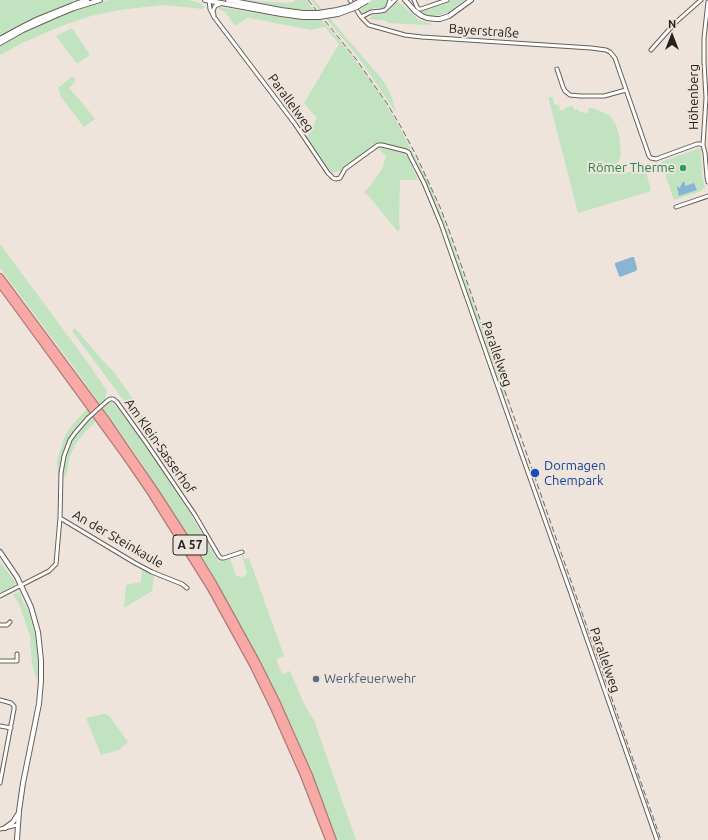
<!DOCTYPE html>
<html>
<head>
<meta charset="utf-8">
<style>
  body { margin:0 }
  #map { position:relative; width:708px; height:840px; overflow:hidden; background:#eee4dc; font-family:Ubuntu,sans-serif }
  canvas { display:block }
  .north { position:absolute; left:652px; top:16px; width:40px; height:40px; -webkit-text-stroke:3px #eee4dc; paint-order:stroke; rotate:0deg; font-size:11px; font-weight:700; line-height:16px; text-align:center; color:#25211e }
  .north::after { content:''; display:block; margin:auto; width:14px; height:18px; background:#25211e; clip-path:polygon(50% 0,100% 100%,50% 72%,0 100%) }
</style>
</head>
<body>
<div id="map">
<canvas width="708" height="840"></canvas>
<div class="north">N</div>
</div>
<script>
const context = document.querySelector('canvas').getContext('2d');
context.lineJoin = 'round';
function fillPath(path, color) { context.fillStyle = color; context.fill(path, 'evenodd'); }
const toPath = rows => new Path2D(rows.map(r => 'M' + r).join(''));
function stroke(path, color, width, dash) { context.strokeStyle = color; context.lineWidth = width; context.lineCap = dash ? 'butt' : 'round'; context.setLineDash(dash || []); context.stroke(path); }
function label(font, color, halo, rows, align = 'center') {
  context.font = font + ' Ubuntu,sans-serif'; context.lineWidth = 4; context.setLineDash([]); context.textBaseline = 'middle'; context.strokeStyle = halo; context.fillStyle = color; for (const [text, x, y, turn = 0] of rows) {
    context.save(); context.translate(x, y); context.rotate((+turn || 0) * Math.PI / 180); context.textAlign = isNaN(turn) ? turn : align; if (halo) context.strokeText(text, 0, 0); context.fillText(text, 0, 0); context.restore();
  }
}
fillPath(toPath([
  [0,0,10,0,4,3,11,0,99,0,100,2,109,0,188,0,200,3,205,7,203,9,174,6,163,5,120,10,91,16,64,25,22,43,0,55],
  [243,0,287,3,294,2,295,0,306,0,314,10,293,9],
  [311,0,314,0,381,78,386,85,392,98,396,113,378,86,358,57],
  [374,0,387,0,387,5,384,8,374,8,364,13,360,12,360,10,365,6,365,5],
  [451,0,464,0,448,12,439,15,430,16,424,14,419,10],
  [397,2,400,3,419,20,428,23,434,24,427,25,387,23,387,21,369,19,373,15,382,14,388,12],
  [219,7,293,19,322,20,346,48,365,73,383,99,400,128,429,184,447,229,506,396,502,397,447,238,408,151,404,149,418,180,400,180,399,220,400,229,398,232,368,195,364,193,373,182,382,169,386,156,377,147,349,169,332,173,307,138,317,118,304,103,339,44,325,27,324,27,311,30,250,18,247,18,235,26,226,13,224,11,218,9],
  [72,28,90,55,77,64,56,36],
  [73,76,76,81,69,88,84,105,95,119,84,127,61,97,58,88],
  [549,97,553,97,554,104,559,105,560,110,564,110,565,108,572,106,574,108,574,110,578,110,580,112,588,113,589,108,595,109,609,115,616,125,619,135,621,154,617,166,626,173,645,168,651,191,578,213,549,100],
  [700,148,701,152,702,175,705,188,701,190,701,191,674,200,661,162],
  [0,244,88,363,107,391,104,405,111,402,116,406,146,446,191,515,219,562,230,559,236,576,243,577,246,575,247,571,242,556,243,555,244,559,249,558,284,656,276,659,282,674,290,671,305,706,314,720,317,729,356,840,336,840,317,788,301,749,281,705,245,634,224,597,204,563,137,456,73,366,0,268],
  [75,328,104,362,113,371,133,399,148,425,154,425,143,431,124,401,72,331],
  [88,409,97,420,85,432,75,445,70,456,66,477,58,476,57,461,62,444,67,432,73,424,84,412],
  [0,562,16,583,4,592,0,592],
  [142,568,154,574,152,591,124,608,126,585,141,582],
  [20,592,23,602,29,612,35,633,38,656,39,669,37,681,32,664,30,636,19,604,13,594],
  [103,714,106,714,110,717,128,742,119,750,101,755,86,718]
]), '#c1e3bf');
fillPath(toPath([
  [683,182,685,182,685,186,694,183,697,190,679,196,677,187,678,186,679,188,680,188,681,185],
  [632,257,634,257,637,268,636,271,620,277,619,276,615,265,615,263]
]), '#87b5d2');
const street = toPath([
  [209,0,210,9,214,17,295,124,328,173,333,178,336,179,340,178,345,169,349,166,378,145,382,145,406,151,409,153,410,156,424,183,441,224,519,447,569,588,657,840],
  [350,0,361,17,369,25,405,35,422,37,591,48,606,50,610,52,615,58,649,156,651,158,656,159,697,144,700,144,703,145],
  [414,0,417,7,419,9,421,9,447,0],
  [388,6,390,0],
  [214,15,213,11,215,6,220,4],
  [361,17,371,12,381,11,385,10,395,0],
  [651,50,675,23,701,0],
  [557,69,563,87,565,91,570,95,581,96,604,96,626,90],
  [703,145,706,98,704,62,704,38,708,2],
  [703,145,705,153,707,177,708,182],
  [676,207,708,196],
  [107,401,110,399,113,399,117,402,147,444,195,515,219,556,221,558,224,558,242,552],
  [60,518,135,563,152,572,182,584,187,588],
  [0,596,49,571,56,564,60,518,61,473,64,456,70,440,75,433,88,418],
  [0,625,7,625,10,622],
  [0,661,17,661,17,654],
  [0,700,11,703,14,706,14,709,0,783],
  [0,726,11,728],
  [0,829,17,825]
]);
const secondary = toPath([
  [205,0,281,14,303,17],
  [228,0,281,10,303,13],
  [405,0,415,11,422,16,427,18,436,19,440,19,449,16,471,0],
  [0,39,22,27,38,19,73,5,87,0],
  [0,43,23,30,57,15,74,8,100,0],
  [0,552,17,577,31,607,38,632,41,660,41,681,39,704,23,783,19,811,17,840],
  [5,828,13,822,18,814]
]);
const highway = toPath([
  [0,277,107,421,155,491,186,539,213,583,256,661,277,703,309,775,333,840],
  [0,284,103,425,127,458,151,493,210,587,253,665,273,706,304,776,329,840]
]);
stroke(street, '#665e57', 5);
stroke(secondary, '#665e57', 6);
stroke(highway, '#af7976', 8);
stroke(street, '#fff', 3);
stroke(secondary, '#fff', 4);
stroke(highway, '#f9a9a5', 5.5);
stroke(toPath([
  [308,0,356,59,388,105,401,127,416,155,440,207,450,233,661,840]
]), '#6d6762', 1, [6, 3]);
const streetBridge = toPath([
  [88,418,107,401]
]);
const secondaryBridge = toPath([
  [303,13,318,13,337,10,349,7,362,0],
  [303,17,319,17,338,14,357,7,367,1]
]);
stroke(streetBridge, '#665e57', 5, []);
stroke(secondaryBridge, '#665e57', 6, []);
stroke(streetBridge, '#fff', 3);
stroke(secondaryBridge, '#fff', 4);
for (const [x, y, r, color] of [
  [683,168,4,"#2e9e5b"],
  [535,473,5,"#1a4fb4"],
  [316,679,4,"#5c6f8a"]
]) { const dot = new Path2D(); dot.arc(x, y, r, 0, 2 * Math.PI); context.fillStyle = color; context.fill(dot); stroke(dot, '#eee4dc', 1.5); }
for (const [x, y, w] of [
  [190,545,34]
]) { const box = new Path2D(); box.roundRect(x - w / 2, y - 10, w, 20, 3); context.fillStyle = '#eee4dc'; context.fill(box); stroke(box, '#25211e', 1); }
label('bold 12px', '#25211e', null, [
  ["A 57",190,545]
]);
label('13px', '#25211e', '#eee4dc', [
  ["Bayerstraße",484,31,4],
  ["Höhenberg",694,97,-90],
  ["Parallelweg",291,103,54],
  ["Parallelweg",497,354,71],
  ["Am Klein-Sasserhof",160,446,55],
  ["An der Steinkaule",118,539,30],
  ["Parallelweg",605,660,71]
]);
label('13px', '#27864d', '#eee4dc', [
  ["Römer Therme",675,168]
], 'right');
label('13px', '#164399', '#eee4dc', [
  ["Dormagen",544,466],
  ["Chempark",544,481]
], 'left');
label('13px', '#4e5e75', '#eee4dc', [
  ["Werkfeuerwehr",324,679]
], 'left');
</script>
</body>
</html>
